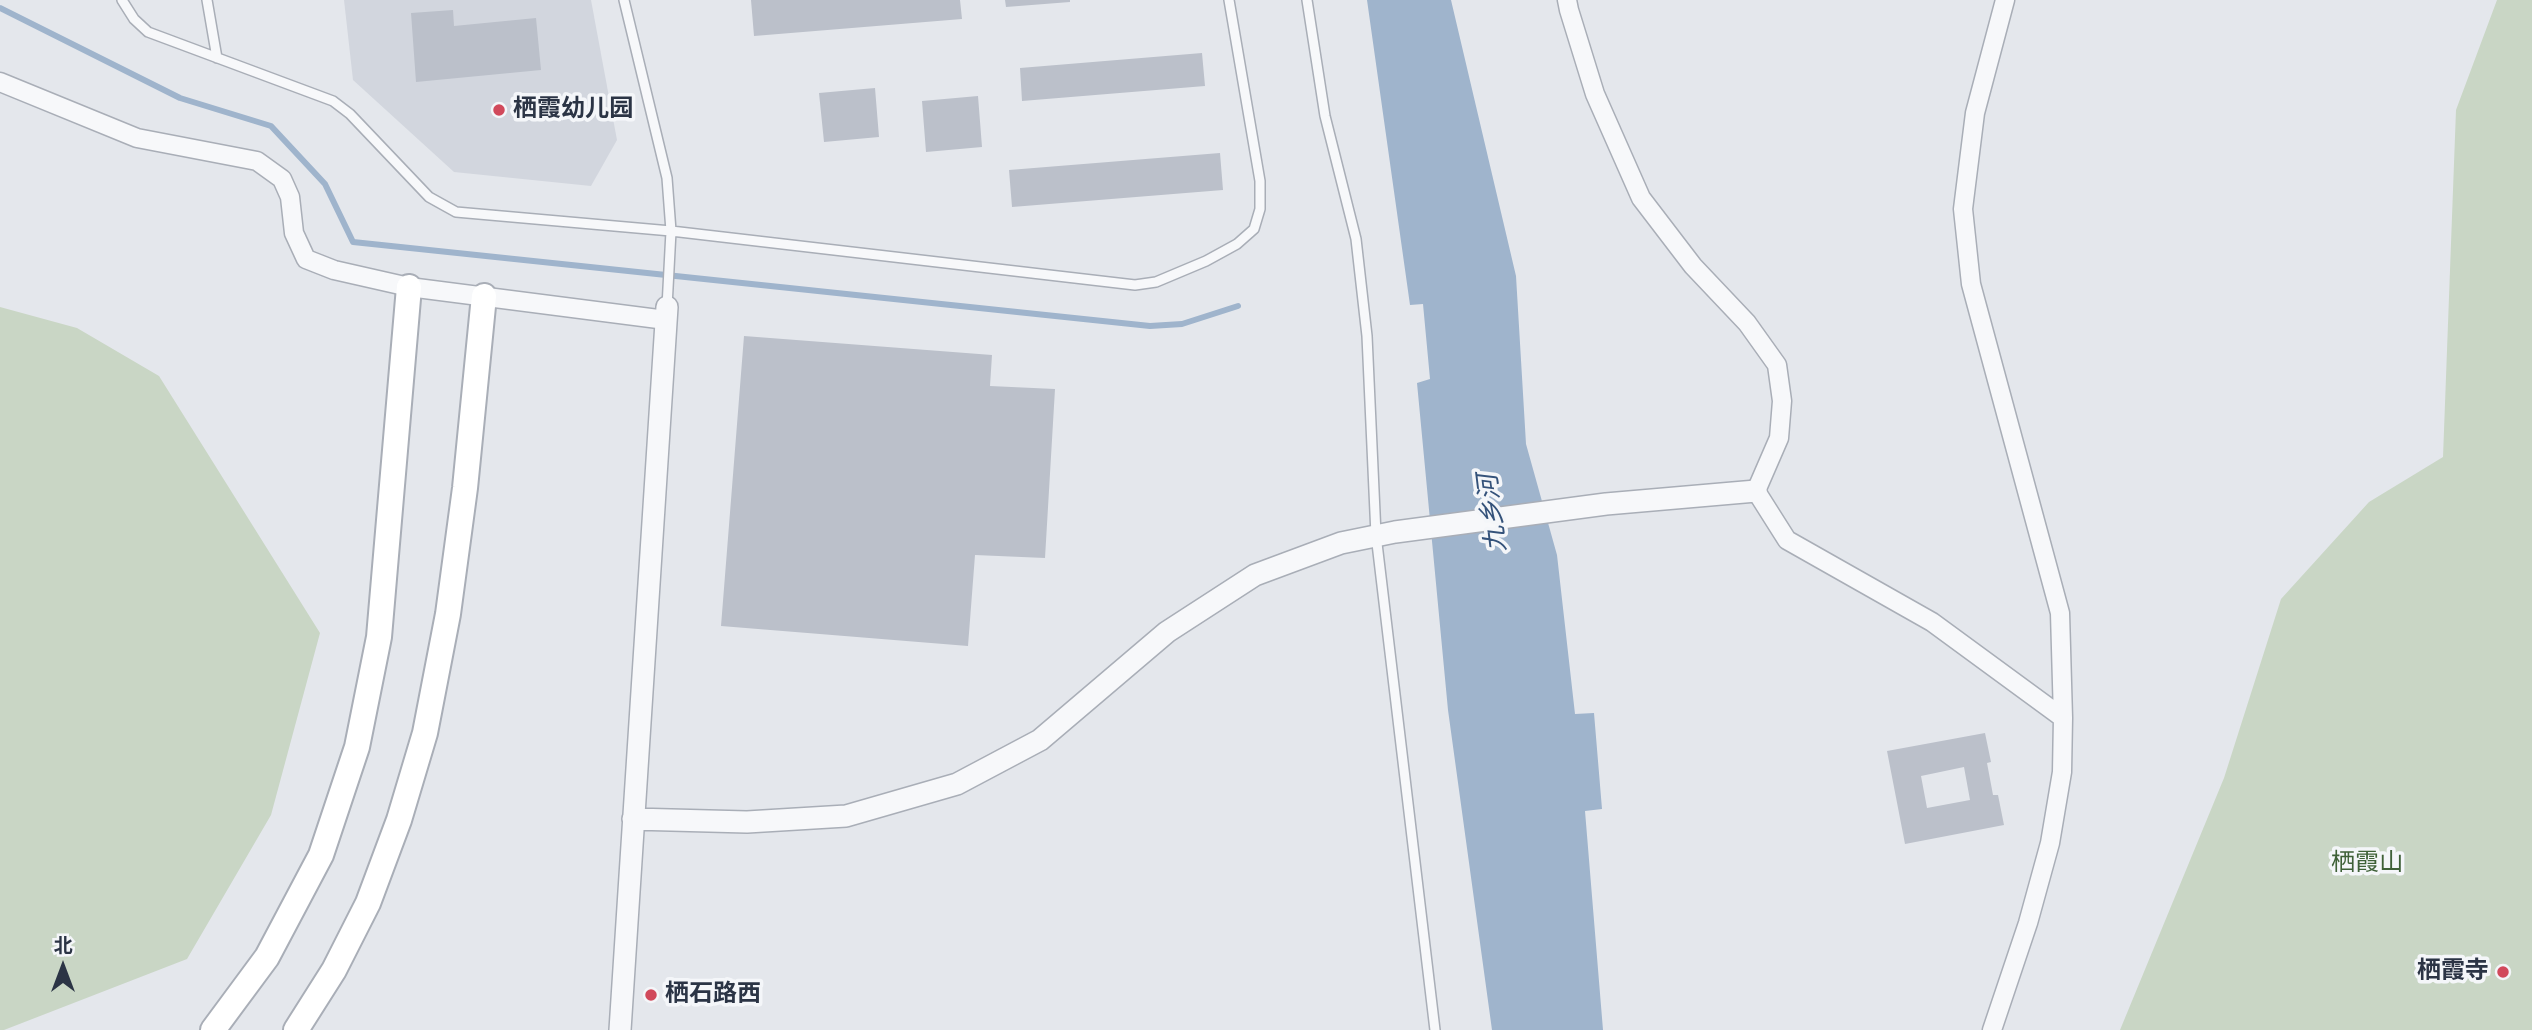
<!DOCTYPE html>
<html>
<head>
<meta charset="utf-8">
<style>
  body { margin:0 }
  #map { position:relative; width:2532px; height:1030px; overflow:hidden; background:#e4e7ec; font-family:Roboto,"Noto Sans SC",sans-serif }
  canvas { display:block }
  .north { position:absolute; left:28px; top:932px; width:70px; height:70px; -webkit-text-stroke:5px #f4f6f9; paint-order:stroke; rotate:0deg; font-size:19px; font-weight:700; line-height:28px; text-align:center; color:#2b3445 }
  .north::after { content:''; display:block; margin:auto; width:24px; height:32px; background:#2b3445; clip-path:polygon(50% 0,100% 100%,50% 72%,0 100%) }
</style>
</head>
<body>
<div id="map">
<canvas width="2532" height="1030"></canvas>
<div class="north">北</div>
</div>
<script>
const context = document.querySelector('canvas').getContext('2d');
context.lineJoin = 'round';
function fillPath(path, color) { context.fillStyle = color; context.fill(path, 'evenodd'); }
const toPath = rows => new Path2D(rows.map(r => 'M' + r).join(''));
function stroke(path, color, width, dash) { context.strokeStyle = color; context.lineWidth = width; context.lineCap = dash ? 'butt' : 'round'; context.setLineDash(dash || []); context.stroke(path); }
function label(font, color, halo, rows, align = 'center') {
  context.font = font + ' Roboto,"Noto Sans SC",sans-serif'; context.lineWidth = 7; context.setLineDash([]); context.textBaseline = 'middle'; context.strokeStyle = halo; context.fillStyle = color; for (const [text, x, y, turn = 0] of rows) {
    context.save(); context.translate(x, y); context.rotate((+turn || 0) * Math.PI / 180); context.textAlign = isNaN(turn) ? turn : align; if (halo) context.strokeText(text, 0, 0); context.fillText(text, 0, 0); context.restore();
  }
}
fillPath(toPath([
  [344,0,591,0,617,140,591,186,454,172,353,80]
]), '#d2d6de');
fillPath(toPath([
  [2497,0,2532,0,2532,1030,2120,1030,2224,778,2281,599,2369,502,2443,457,2456,110],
  [0,307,77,328,159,376,320,633,271,815,187,959,4,1030,0,1030]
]), '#c9d6c5');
fillPath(toPath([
  [1367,0,1451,0,1516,276,1526,444,1557,555,1575,714,1594,713,1602,809,1585,811,1603,1030,1492,1030,1448,710,1417,383,1430,379,1423,304,1410,305]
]), '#9fb4cc');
stroke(toPath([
  [0,8,180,98,271,126,325,184,353,242,1150,326,1182,324,1238,306]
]), '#9fb4cc', 6);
fillPath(toPath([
  [751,0,960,0,962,19,754,36],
  [1005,0,1070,0,1070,2,1006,7],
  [453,10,454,26,536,18,541,70,416,82,411,13],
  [1202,53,1205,86,1022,101,1020,68],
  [875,88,879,137,824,142,819,93],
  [978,96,982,147,926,152,922,101],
  [1220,153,1223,190,1012,207,1009,170],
  [744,336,992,355,990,386,1055,389,1045,558,975,555,968,646,721,626],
  [1985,733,1991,762,1987,763,1993,795,1998,795,2004,825,1905,844,1887,751],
  [1964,767,1970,800,1927,808,1921,776]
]), '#bbc0ca');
const service = toPath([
  [122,0,134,19,148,32,333,101,350,114,429,197,456,212,671,231,1135,285,1156,282,1206,261,1237,244,1254,229,1260,209,1260,181,1229,0],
  [207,0,217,58],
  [624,0,667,178,671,231,667,307],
  [1307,0,1325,116,1356,239,1367,336,1376,535,1435,1030]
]);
const minor = toPath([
  [1567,0,1569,10,1595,94,1641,198,1693,266,1747,323,1777,365,1782,401,1779,438,1756,491,1787,540,1932,622,2063,718,2062,772,2050,843,2028,923,1992,1030],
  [2005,0,1975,113,1963,209,1971,284,2060,613,2063,718],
  [0,82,137,138,257,161,282,179,290,197,294,233,306,259,334,270,409,287,666,320]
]);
const tertiary = toPath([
  [633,819,747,822,846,816,957,784,1040,740,1167,632,1255,575,1341,543,1395,532,1606,504,1756,491],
  [620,1030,667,307]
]);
const secondary = toPath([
  [213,1030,267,957,321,855,357,747,379,637,409,287],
  [296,1030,334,970,368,903,399,820,425,733,448,614,465,488,484,296]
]);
stroke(service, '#a9aeb7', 12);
stroke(minor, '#a9aeb7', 21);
stroke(tertiary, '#a9aeb7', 24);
stroke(secondary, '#a9aeb7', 28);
stroke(service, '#f7f8fa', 9);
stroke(minor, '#f7f8fa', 18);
stroke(tertiary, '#f7f8fa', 21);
stroke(secondary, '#fff', 24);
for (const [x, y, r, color] of [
  [499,110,7,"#d1495b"],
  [2503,972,7,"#d1495b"],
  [651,995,7,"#d1495b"]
]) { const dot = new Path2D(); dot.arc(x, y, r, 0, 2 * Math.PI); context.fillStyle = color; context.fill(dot); stroke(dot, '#f4f6f9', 2.5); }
label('bold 24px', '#2b3445', '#f4f6f9', [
  ["栖霞幼儿园",513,110],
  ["栖霞寺",2489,972,"right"],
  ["栖石路西",665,995]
], 'left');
label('24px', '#3f6138', '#f4f6f9', [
  ["栖霞山",2367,864]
]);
label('italic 26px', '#34527a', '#f4f6f9', [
  ["九乡河",1494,513,-97]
]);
</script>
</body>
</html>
